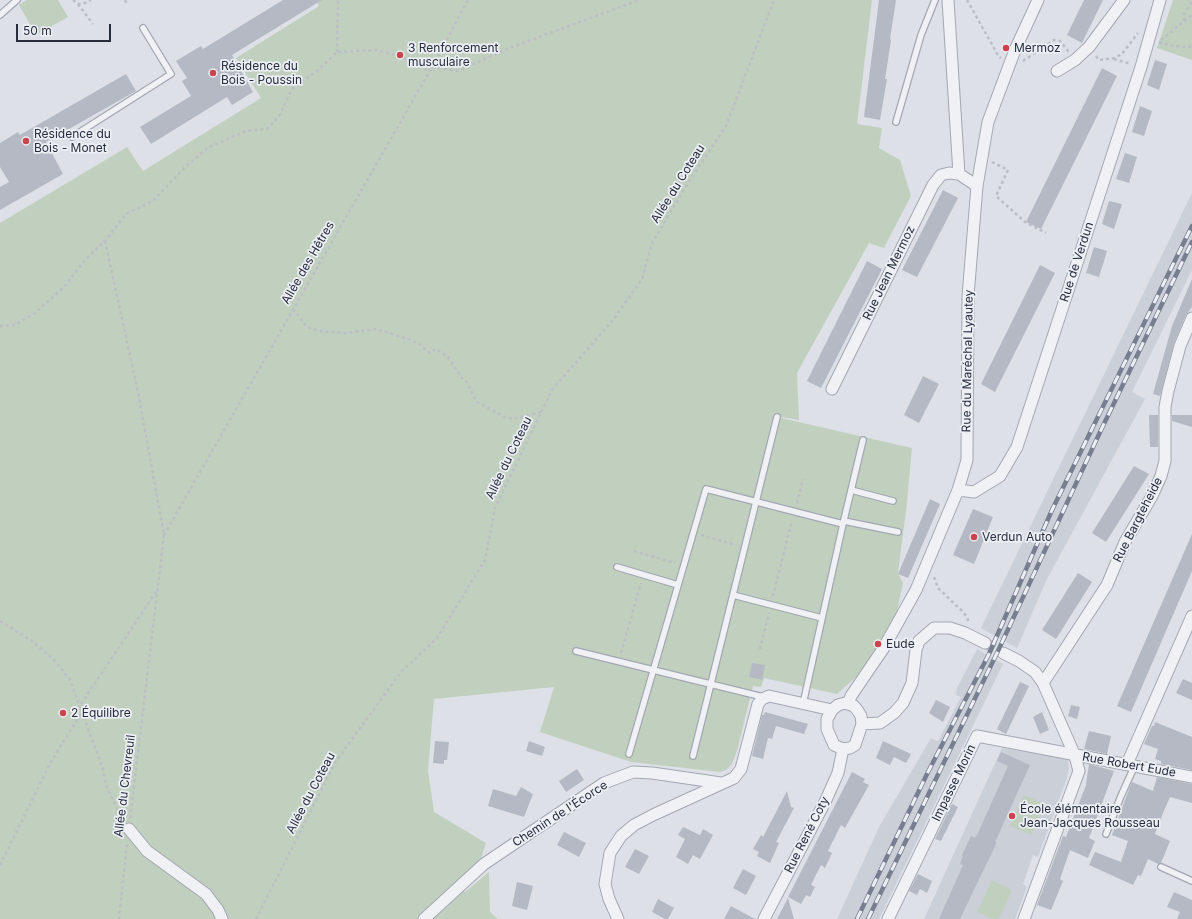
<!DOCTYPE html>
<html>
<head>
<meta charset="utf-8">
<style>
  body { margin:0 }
  #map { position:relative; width:1192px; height:919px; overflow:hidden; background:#dde0e7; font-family:Inter,sans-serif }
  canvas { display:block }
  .scale { position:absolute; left:16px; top:24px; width:95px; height:18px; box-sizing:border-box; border:2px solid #272d3d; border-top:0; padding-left:5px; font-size:12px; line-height:14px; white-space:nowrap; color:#272d3d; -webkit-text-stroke:3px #eceff4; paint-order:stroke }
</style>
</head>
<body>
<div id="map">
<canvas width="1192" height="919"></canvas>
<div class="scale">50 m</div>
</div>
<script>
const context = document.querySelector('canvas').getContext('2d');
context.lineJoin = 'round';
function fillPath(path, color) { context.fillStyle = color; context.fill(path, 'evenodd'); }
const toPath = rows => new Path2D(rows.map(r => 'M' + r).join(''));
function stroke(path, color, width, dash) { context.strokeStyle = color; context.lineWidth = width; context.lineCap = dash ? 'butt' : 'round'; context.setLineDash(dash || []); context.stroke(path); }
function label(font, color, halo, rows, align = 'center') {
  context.font = font + ' Inter,sans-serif'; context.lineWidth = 3.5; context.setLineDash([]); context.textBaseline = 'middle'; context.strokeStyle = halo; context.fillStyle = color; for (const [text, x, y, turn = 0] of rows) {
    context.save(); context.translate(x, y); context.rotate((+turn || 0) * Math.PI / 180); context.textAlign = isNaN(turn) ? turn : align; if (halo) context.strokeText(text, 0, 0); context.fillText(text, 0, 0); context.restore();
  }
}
fillPath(toPath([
  [1192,193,1192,270,1132,392,1145,399,1047,579,1017,648,981,628],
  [977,649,1003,664,879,919,837,919,879,827,931,738,938,741,961,697,956,695,957,688],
  [1002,748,1068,759,1069,768,1067,778,1038,857,1033,855,1023,884,1027,887,1015,919,924,919]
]), '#cbcfd8');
fillPath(toPath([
  [27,0,58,0,68,17,36,35,19,5],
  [316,0,872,0,857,124,882,128,879,148,900,160,911,196,884,248,869,243,797,373,799,420,768,415,912,448,906,511,898,573,903,583,896,616,872,656,856,677,837,694,764,678,761,687,753,686,737,751,732,764,726,770,720,772,631,762,540,732,554,687,434,699,428,771,434,812,486,843,481,858,457,887,465,892,489,872,490,912,498,919,0,919,0,223,127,147,143,171,261,98,236,58,319,6],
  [1173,0,1192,0,1192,60,1157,48],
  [1024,795,1045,804,1031,835,1010,826],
  [992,880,1012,890,999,919,993,919,977,912]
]), '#c1d0be');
fillPath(toPath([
  [283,0,322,0,232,55,253,92,232,105,227,97,151,144,140,127,191,96,182,81,187,78,176,61,201,46,203,49],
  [879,0,896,0,890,39,891,40,885,79,887,79,880,120,864,117],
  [1084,0,1103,0,1082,43,1067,35],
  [1155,60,1167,64,1159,90,1147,85],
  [1102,68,1117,76,1041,229,1026,222],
  [126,74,136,91,46,142,63,174,0,210,0,187,9,182,0,167,0,143,18,132,20,135],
  [1140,106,1152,111,1144,136,1132,132],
  [1125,153,1137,157,1129,183,1116,179],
  [943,190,958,198,917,277,902,270],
  [1109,201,1122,204,1114,229,1102,224],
  [1094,247,1107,251,1099,277,1086,273],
  [867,261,882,269,821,388,807,381],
  [1040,265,1055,273,995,392,981,384],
  [1192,279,1192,307,1186,315,1174,343,1160,396,1153,394,1172,326],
  [923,376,939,384,919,423,904,415],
  [1149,415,1158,415,1158,447,1150,447],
  [1172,415,1192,415,1192,427,1172,421],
  [1134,466,1149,474,1106,542,1092,533],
  [930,499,940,504,908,578,898,574],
  [973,509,993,517,974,564,953,555],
  [1192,534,1192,571,1131,712,1117,706],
  [1078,573,1092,582,1056,639,1042,630],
  [752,663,765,665,762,680,749,677],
  [1183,679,1192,683,1192,700,1176,693],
  [1020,682,1029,686,1006,734,997,729],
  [936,700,950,707,943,722,929,713],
  [1071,705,1080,707,1077,719,1068,716],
  [765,712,808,724,804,734,776,726,772,739,768,738,763,759,752,756,762,715,764,715],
  [1042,712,1049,730,1040,734,1033,717],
  [1155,722,1192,737,1192,770,1161,764,1161,761,1155,759,1158,749,1144,744,1152,726,1154,726],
  [1089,731,1111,736,1107,754,1084,749],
  [435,741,449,742,447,760,444,760,444,764,433,763],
  [529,741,545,747,542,756,526,751],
  [883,741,911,754,906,763,894,757,890,765,876,758],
  [1001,752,1030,765,995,842,997,842,960,919,939,919,963,865,960,864,963,856,962,855,971,836,975,838,978,833,1008,766,997,761],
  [1089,764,1114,771,1089,838,1095,841,1088,858,1070,850,1060,879,1063,881,1051,910,1037,905,1063,836,1066,837,1086,785],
  [577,769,584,780,566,792,559,781],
  [852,772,865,779,863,782,869,785,845,828,841,825,828,851,832,853,825,868,821,865,811,885,815,887,810,897,806,895,801,904,788,897],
  [1157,777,1192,784,1192,803,1170,797,1163,813,1155,834,1170,841,1161,863,1158,864,1148,859,1141,876,1138,875,1133,885,1089,865,1095,852,1121,862,1128,841,1112,835,1131,784,1132,782,1153,791],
  [521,787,533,794,524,817,488,806,493,789,516,796],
  [787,791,791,807,794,808,776,842,779,843,770,863,757,856,759,852,753,849,761,835,763,837],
  [952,804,958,807,941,841,935,839],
  [683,827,700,835,703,829,713,835,700,859,693,855,688,864,676,857,685,839,678,835],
  [564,832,586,843,579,857,557,845],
  [635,849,649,856,639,874,625,867],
  [743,869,756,876,746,895,733,888],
  [918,874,932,881,927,893,920,889,917,895,909,891],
  [517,882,533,886,527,910,512,906],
  [1174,892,1192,900,1192,919,1177,919,1180,912,1167,907],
  [788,898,794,919,777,919],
  [658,899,674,908,668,919,665,919,652,912],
  [731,906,755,919,724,919]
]), '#b4b9c3');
stroke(toPath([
  [985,643,1003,653]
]), '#b9bcc5', 11, [11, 5.5]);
const service = toPath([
  [0,15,17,0],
  [896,122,921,35,935,0],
  [72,137,171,74,143,28],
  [851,490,893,501],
  [844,521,898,532],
  [843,524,863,440],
  [617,567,678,585],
  [733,595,822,618],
  [576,651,763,697],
  [629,754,706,489,843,524,803,704],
  [693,756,777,417],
  [1106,834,1121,796,1135,765],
  [1161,867,1192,881]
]);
const minor = toPath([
  [948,0,959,174],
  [1057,71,1075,60,1089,47,1124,0],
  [832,389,933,185,941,175,949,173,959,174,977,186],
  [958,490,974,492,1000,476,1017,447,1141,67,1160,0],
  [1003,653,1019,661,1035,672,1043,683,1075,756,1079,771,1024,919],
  [1043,683,1107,585,1125,542,1152,496,1161,476,1165,461,1165,407,1168,391,1180,346,1192,318],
  [845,703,854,706,858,711,861,716,862,724,855,745,850,748,843,749,834,745,827,729,827,719,832,710,838,705,845,703],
  [848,704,851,696,883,649,916,590,958,490,967,460,968,296,977,186,988,122,1015,50,1038,0],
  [862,724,880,723,894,713,903,703,912,683,916,650,919,641,934,628,950,628,965,633,985,643],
  [1127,764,1192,616],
  [129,829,147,851,206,894,218,910,222,919],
  [424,919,484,864,604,783,633,772,652,773,721,783],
  [618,919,609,899,605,884,610,853,621,836,634,825,653,815,734,778,741,769,758,704,762,699,769,696,832,710],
  [764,919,825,802,838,773,843,749],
  [888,919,977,736,1192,777]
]);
stroke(service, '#a3a7b1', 8);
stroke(minor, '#a3a7b1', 13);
stroke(toPath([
  [73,0,78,4,85,3,91,0],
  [125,0,127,4],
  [967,0,999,57,1001,58],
  [78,4,93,24],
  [1184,21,1184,14,1192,1],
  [1161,40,1192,15],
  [1159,42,1173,46,1192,47],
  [337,52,338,0],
  [1096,56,1099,60,1114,58,1122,54,1138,33],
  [1114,59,1131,64],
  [1023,61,1054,40,1060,41,1069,52],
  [432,67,458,71,507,49,639,0],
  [992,162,1008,170,996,196,1025,222,1046,233],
  [105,241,138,392,164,535,130,819],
  [293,309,307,327,319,331,346,333,376,329,408,339,419,344,430,353,435,349,439,351,448,357,462,378,466,381,477,402,505,417,513,419,541,412],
  [0,326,15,325,35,313,64,287,85,260,105,241,126,214,153,201,186,166,209,147,246,131,267,129,279,116,292,89,317,71,337,52,376,50,399,56,429,71],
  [797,503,803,479],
  [164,535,432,67,468,0],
  [701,535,736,545],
  [634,551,675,563],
  [934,577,938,588,962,611,967,617,969,623],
  [773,596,792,520],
  [0,621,32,641,56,662,70,680,103,769,107,788,123,820],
  [760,649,769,613],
  [621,653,641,583],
  [81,704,156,592],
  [0,865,52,760,82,712],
  [119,919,127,844],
  [256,919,336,761,401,672,437,638,485,560,495,508,552,390,613,320,642,279,652,243,692,177,726,126,774,0]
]), '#bbbec5', 2.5, [3, 3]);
stroke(service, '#eff1f5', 5.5);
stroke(minor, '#eff1f5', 11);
const rail = toPath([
  [857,919,928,772,989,654,1052,510,1192,226],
  [868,919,997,653,1101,430,1192,242]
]);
stroke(rail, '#777e90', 4.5);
stroke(rail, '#eceff4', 3, [9]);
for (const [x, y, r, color] of [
  [1006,48,4,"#cb434d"],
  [400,55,4,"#cb434d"],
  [213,73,4,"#cb434d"],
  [26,141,4,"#cb434d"],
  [974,537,4,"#cb434d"],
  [878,644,4,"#cb434d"],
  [63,713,4,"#cb434d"],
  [1012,816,4,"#cb434d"]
]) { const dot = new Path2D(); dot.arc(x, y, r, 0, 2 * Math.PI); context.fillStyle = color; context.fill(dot); stroke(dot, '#eceff4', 1.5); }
label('12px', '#272d3d', '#eceff4', [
  ["3 Renforcement",408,48],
  ["musculaire",408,62],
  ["Mermoz",1014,48],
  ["Résidence du",221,66],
  ["Bois - Poussin",221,80],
  ["Résidence du",34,134],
  ["Bois - Monet",34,148],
  ["Verdun Auto",982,537],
  ["Eude",886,644],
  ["2 Équilibre",71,713],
  ["École élémentaire",1020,809],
  ["Jean-Jacques Rousseau",1020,823]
], 'left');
label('12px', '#272d3d', '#eceff4', [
  ["Allée du Coteau",678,184,-58],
  ["Rue de Verdun",1077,262,-72],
  ["Allée des Hêtres",308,263,-60],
  ["Rue Jean Mermoz",889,273,-64],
  ["Rue du Maréchal Lyautey",968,361,-89],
  ["Allée du Coteau",509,458,-64],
  ["Rue Bargteheide",1138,520,-63],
  ["Rue Robert Eude",1129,765,10],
  ["Impasse Morin",954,783,-64],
  ["Allée du Chevreuil",125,786,-83],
  ["Allée du Coteau",311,793,-62],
  ["Chemin de l'Écorce",560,814,-33],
  ["Rue René Coty",807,835,-63]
]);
</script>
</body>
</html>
